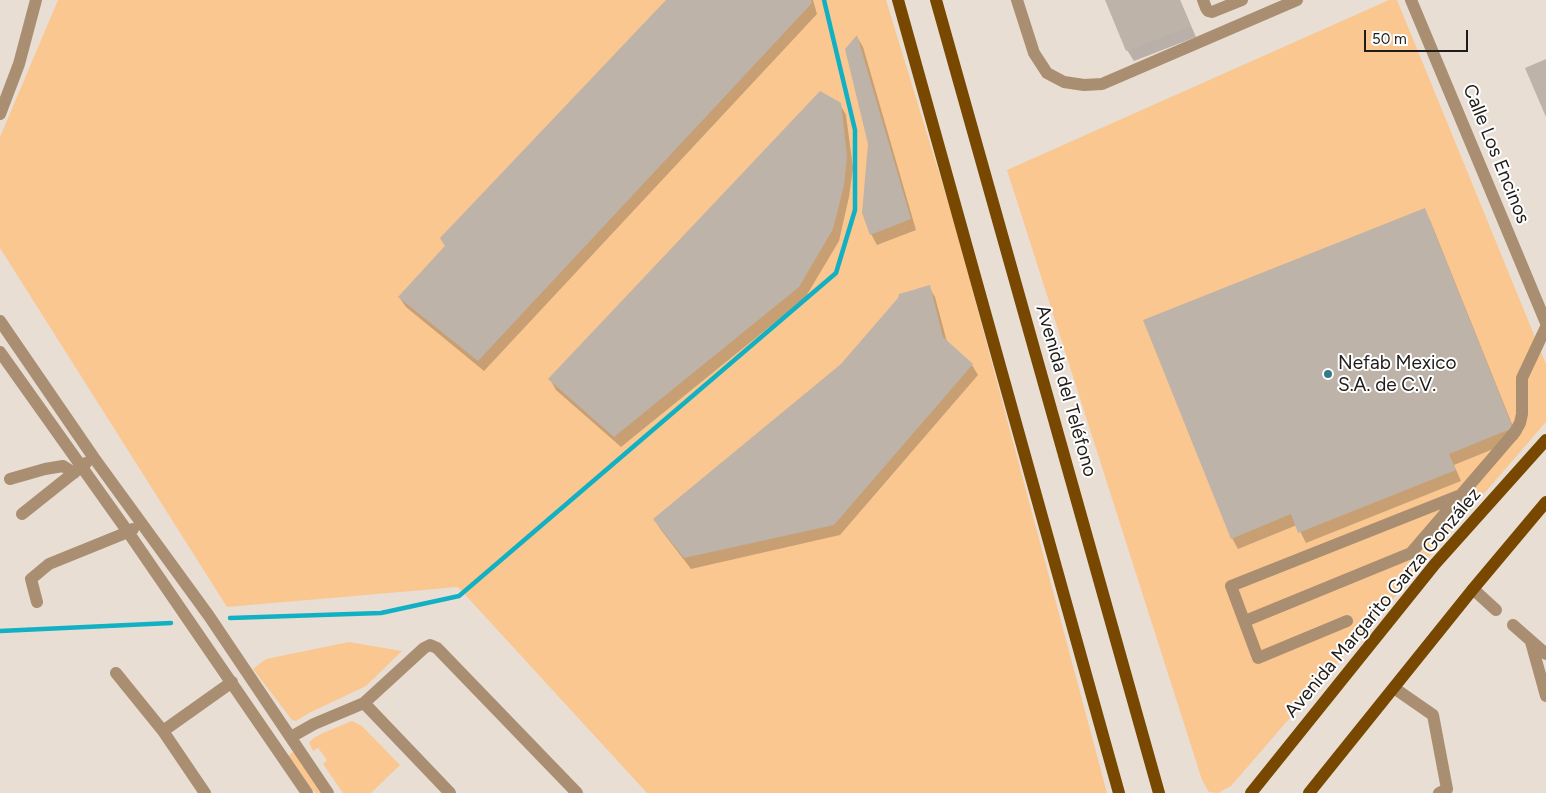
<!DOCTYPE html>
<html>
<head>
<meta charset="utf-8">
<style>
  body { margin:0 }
  #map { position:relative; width:1546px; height:793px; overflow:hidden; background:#e8ded4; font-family:Figtree,sans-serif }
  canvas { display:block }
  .scale { position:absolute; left:1364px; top:30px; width:104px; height:22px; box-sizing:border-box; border:2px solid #201c19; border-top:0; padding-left:6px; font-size:15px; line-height:18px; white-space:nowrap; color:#201c19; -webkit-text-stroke:4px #fff; paint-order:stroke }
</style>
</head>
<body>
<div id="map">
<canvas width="1546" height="793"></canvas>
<div class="scale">50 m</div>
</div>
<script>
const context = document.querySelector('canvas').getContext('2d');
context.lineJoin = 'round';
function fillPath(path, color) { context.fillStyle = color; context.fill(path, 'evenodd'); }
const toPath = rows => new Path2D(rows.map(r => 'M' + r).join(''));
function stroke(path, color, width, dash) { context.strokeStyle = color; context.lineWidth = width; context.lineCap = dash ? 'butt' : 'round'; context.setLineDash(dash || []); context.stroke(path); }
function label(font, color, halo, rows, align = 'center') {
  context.font = font + ' Figtree,sans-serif'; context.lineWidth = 4; context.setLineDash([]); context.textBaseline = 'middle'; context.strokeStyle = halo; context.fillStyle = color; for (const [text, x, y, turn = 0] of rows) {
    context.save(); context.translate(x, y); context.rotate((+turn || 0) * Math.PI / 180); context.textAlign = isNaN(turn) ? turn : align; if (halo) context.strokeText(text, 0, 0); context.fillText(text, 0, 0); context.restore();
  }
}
fillPath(toPath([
  [58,0,886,0,955,225,1107,793,647,793,458,587,227,607,0,248,0,137],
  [1389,0,1397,0,1546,364,1546,422,1231,786,1218,793,1209,792,1202,780,1007,170],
  [349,642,402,651,366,686,309,713,296,721,292,720,253,669,266,659],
  [352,721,362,726,400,765,371,793,343,793,323,764,327,760,318,748,313,751,309,743,312,739,323,733],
  [294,751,322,793,315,793,287,757]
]), '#fbc790');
fillPath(toPath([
  [668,0,813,0,817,14,484,371,406,307,399,297],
  [1106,0,1180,0,1196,37,1134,61,1127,50],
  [857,37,863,47,916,230,877,245,871,234,869,144],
  [840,104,846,115,853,168,849,197,839,241,805,298,621,447,556,390,550,379],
  [1424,209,1430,220,1518,439,1454,465,1461,481,1306,543,1297,525,1238,549,1232,538],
  [929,287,935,297,947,342,972,365,978,375,840,535,691,569,661,530,654,519,842,365]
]), '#0003');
stroke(toPath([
  [230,618,381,613,459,596,836,273,855,210,855,130,824,0],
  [0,631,171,623]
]), '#12b0c3', 4.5);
fillPath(toPath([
  [666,0,811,0,812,3,478,361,398,297,445,246,440,238],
  [1105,0,1180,0,1191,26,1126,51],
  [857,35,911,219,870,235,862,213,868,144,845,49],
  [1546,59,1546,117,1525,68],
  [820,91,841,103,847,156,844,185,833,229,799,287,614,437,548,379],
  [1425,208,1513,428,1449,454,1456,470,1298,533,1291,514,1231,539,1143,320],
  [930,285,943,337,973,364,834,525,684,558,653,519,841,364,898,298,899,294]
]), '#bdb3a9');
stroke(toPath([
  [1017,0,1034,53,1047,73,1064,82,1084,85,1102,84,1297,0],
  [1203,0,1206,8,1208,11,1212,12,1242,0],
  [1411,0,1546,323],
  [0,114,19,64,36,0],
  [0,321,94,458,209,616,328,793],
  [0,352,128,532,307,793],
  [10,479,45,469,63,466,74,473],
  [22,514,86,463],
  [1473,589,1496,610],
  [37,602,31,579,49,564,128,532,133,529],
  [1245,621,1411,553,1515,432,1520,423,1522,414,1522,378,1546,327],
  [1347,621,1258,658,1231,586,1458,496],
  [1513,625,1546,654],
  [1531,642,1546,696],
  [116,673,163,731,205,793],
  [1394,688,1433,715,1447,789,1439,793],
  [364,703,450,793],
  [163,731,232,682],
  [291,737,314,724,364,703,424,648,430,645,437,648,577,793]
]), '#aa8e71', 12);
stroke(toPath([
  [898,0,1119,793],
  [936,0,1159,793],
  [1251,793,1435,564,1546,440],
  [1309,793,1473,589,1546,502]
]), '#794800', 12);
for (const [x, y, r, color] of [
  [1328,374,5,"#347b86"]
]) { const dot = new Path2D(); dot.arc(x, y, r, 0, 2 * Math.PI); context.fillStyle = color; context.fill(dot); stroke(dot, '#fff', 2); }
label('19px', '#201c19', '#fff', [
  ["Calle Los Encinos",1496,154,68],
  ["Avenida del Teléfono",1066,391,74],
  ["Avenida Margarito Garza González",1383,603,-50]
]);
label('19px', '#201c19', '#fff', [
  ["Nefab Mexico",1338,363],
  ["S.A. de C.V.",1338,385]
], 'left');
</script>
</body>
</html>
